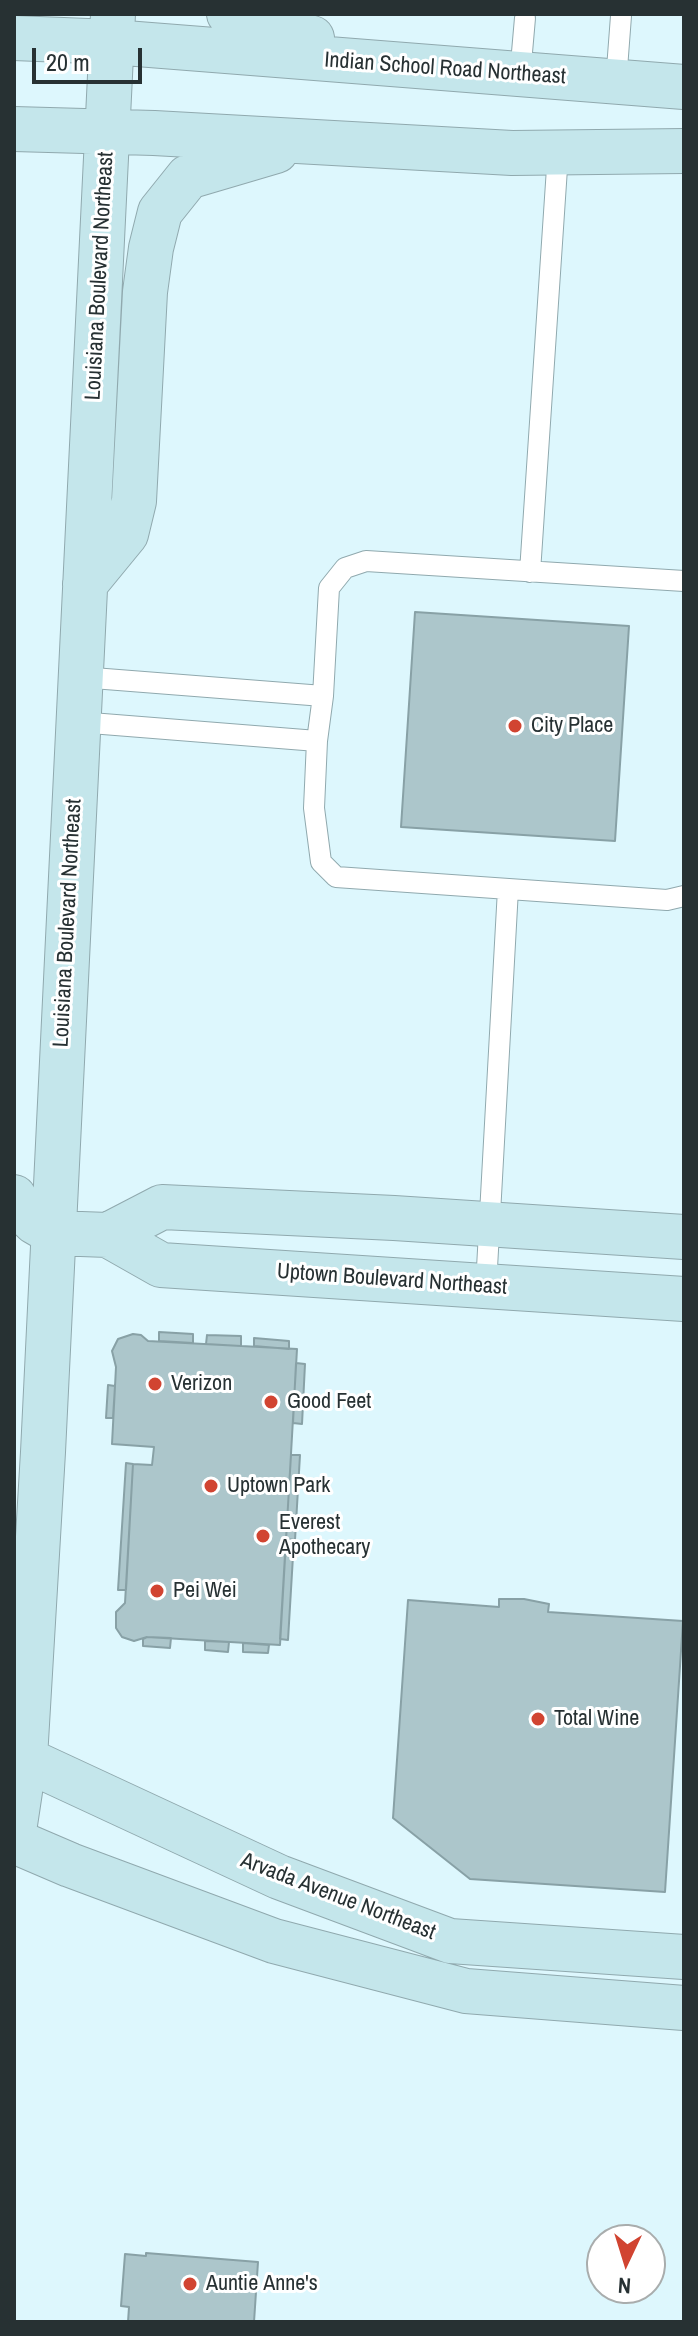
<!DOCTYPE html>
<html>
<head>
<meta charset="utf-8">
<style>
  body { margin:0 }
  #map { position:relative; width:698px; height:2336px; overflow:hidden; background:#ddf7fd; font-family:"Archivo Narrow",sans-serif }
  canvas { display:block }
  .frame { position:absolute; inset:0; border:16px solid #273133; pointer-events:none }
  .north { position:absolute; left:586px; top:2224px; width:80px; height:80px; box-sizing:border-box; background:#fff; border:2px solid #a9adad; border-radius:50%; rotate:184deg; font-size:22px; font-weight:700; line-height:32px; text-align:center; color:#273133 }
  .north::after { content:''; display:block; margin:auto; width:28px; height:36px; background:#d14431; clip-path:polygon(50% 0,100% 100%,50% 72%,0 100%) }
  .scale { position:absolute; left:32px; top:48px; width:110px; height:36px; box-sizing:border-box; border:4px solid #273133; border-top:0; padding-left:10px; font-size:24px; line-height:28px; white-space:nowrap; color:#273133; -webkit-text-stroke:6px #fff; paint-order:stroke }
</style>
</head>
<body>
<div id="map">
<canvas width="698" height="2336"></canvas>
<div class="frame"></div>
<div class="north">N</div>
<div class="scale">20 m</div>
</div>
<script>
const context = document.querySelector('canvas').getContext('2d');
context.lineJoin = 'round';
function fillPath(path, color) { context.fillStyle = color; context.fill(path, 'evenodd'); }
const toPath = rows => new Path2D(rows.map(r => 'M' + r).join(''));
function stroke(path, color, width, dash) { context.strokeStyle = color; context.lineWidth = width; context.lineCap = dash ? 'butt' : 'round'; context.setLineDash(dash || []); context.stroke(path); }
function label(font, color, halo, rows, align = 'center') {
  context.font = font + ' "Archivo Narrow",sans-serif'; context.lineWidth = 6; context.setLineDash([]); context.textBaseline = 'middle'; context.strokeStyle = halo; context.fillStyle = color; for (const [text, x, y, turn = 0] of rows) {
    context.save(); context.translate(x, y); context.rotate((+turn || 0) * Math.PI / 180); context.textAlign = isNaN(turn) ? turn : align; if (halo) context.strokeText(text, 0, 0); context.fillText(text, 0, 0); context.restore();
  }
}
const building = toPath([
  [415,612,629,626,615,841,401,827,415,612],
  [159,1332,193,1334,193,1343,159,1341,159,1332],
  [133,1334,141,1335,148,1341,297,1349,280,1645,147,1637,134,1641,122,1637,116,1628,116,1612,125,1603,133,1464,152,1465,154,1447,112,1444,116,1367,112,1351,118,1339,133,1334],
  [207,1335,241,1336,241,1346,206,1344,207,1335],
  [254,1338,289,1341,289,1349,254,1346,254,1338],
  [296,1363,305,1364,302,1424,293,1423,296,1363],
  [108,1385,115,1386,113,1418,106,1418,108,1385],
  [291,1455,300,1455,295,1540,286,1539,291,1455],
  [126,1463,133,1464,126,1590,118,1590,126,1463],
  [285,1555,293,1556,288,1640,280,1639,285,1555],
  [499,1599,524,1599,549,1604,548,1612,683,1621,665,1892,470,1879,393,1818,408,1600,499,1607,499,1599],
  [147,1637,171,1638,170,1648,143,1646,143,1639,147,1637],
  [205,1641,229,1642,228,1652,205,1650,205,1641],
  [243,1643,269,1645,268,1653,243,1652,243,1643],
  [146,2253,258,2262,254,2322,128,2322,129,2307,121,2306,125,2254,146,2256,146,2253]
]);
fillPath(building, '#acc6cb');
stroke(building, '#88a1a6', 2);
const lane = toPath([
  [520,75,525,18],
  [616,82,621,16],
  [530,572,558,153],
  [684,581,366,561,345,568,329,588,323,696,317,741,314,808,321,862,336,877,667,900,684,896],
  [80,677,323,696],
  [78,722,317,741],
  [486,1286,508,889]
]);
const secondary = toPath([
  [229,14,312,38],
  [14,38,112,42,684,87],
  [14,129,154,133,512,153,684,151],
  [85,584,126,534,134,501,145,292,151,248,160,212,188,177,276,151],
  [14,1197,16,1204,35,1222,54,1233,108,1235,161,1265,684,1299],
  [108,1235,162,1207,394,1218,684,1237],
  [14,1754,279,1877,450,1941,684,1957],
  [14,1831,25,1758,43,1452,113,14],
  [14,1841,70,1865,274,1941,466,1991,684,2008]
]);
stroke(lane, '#90a9ae', 22);
stroke(secondary, '#90a9ae', 46);
stroke(lane, '#fff', 20);
stroke(secondary, '#c4e6eb', 44);
for (const [x, y, r, color] of [
  [515,726,8,"#d14431"],
  [155,1384,8,"#d14431"],
  [271,1402,8,"#d14431"],
  [211,1486,8,"#d14431"],
  [263,1536,8,"#d14431"],
  [157,1591,8,"#d14431"],
  [538,1719,8,"#d14431"],
  [190,2284,8,"#d14431"]
]) { const dot = new Path2D(); dot.arc(x, y, r, 0, 2 * Math.PI); context.fillStyle = color; context.fill(dot); stroke(dot, '#fff', 3); }
label('22px', '#273133', '#fff', [
  ["Indian School Road Northeast",445,69,4],
  ["Louisiana Boulevard Northeast",100,276,-87],
  ["Louisiana Boulevard Northeast",68,923,-87],
  ["Uptown Boulevard Northeast",392,1280,4],
  ["Arvada Avenue Northeast",338,1897,21]
]);
label('22px', '#273133', '#fff', [
  ["City Place",531,726],
  ["Verizon",171,1384],
  ["Good Feet",287,1402],
  ["Uptown Park",227,1486],
  ["Everest",279,1523],
  ["Apothecary",279,1548],
  ["Pei Wei",173,1591],
  ["Total Wine",554,1719],
  ["Auntie Anne's",206,2284]
], 'left');
</script>
</body>
</html>
